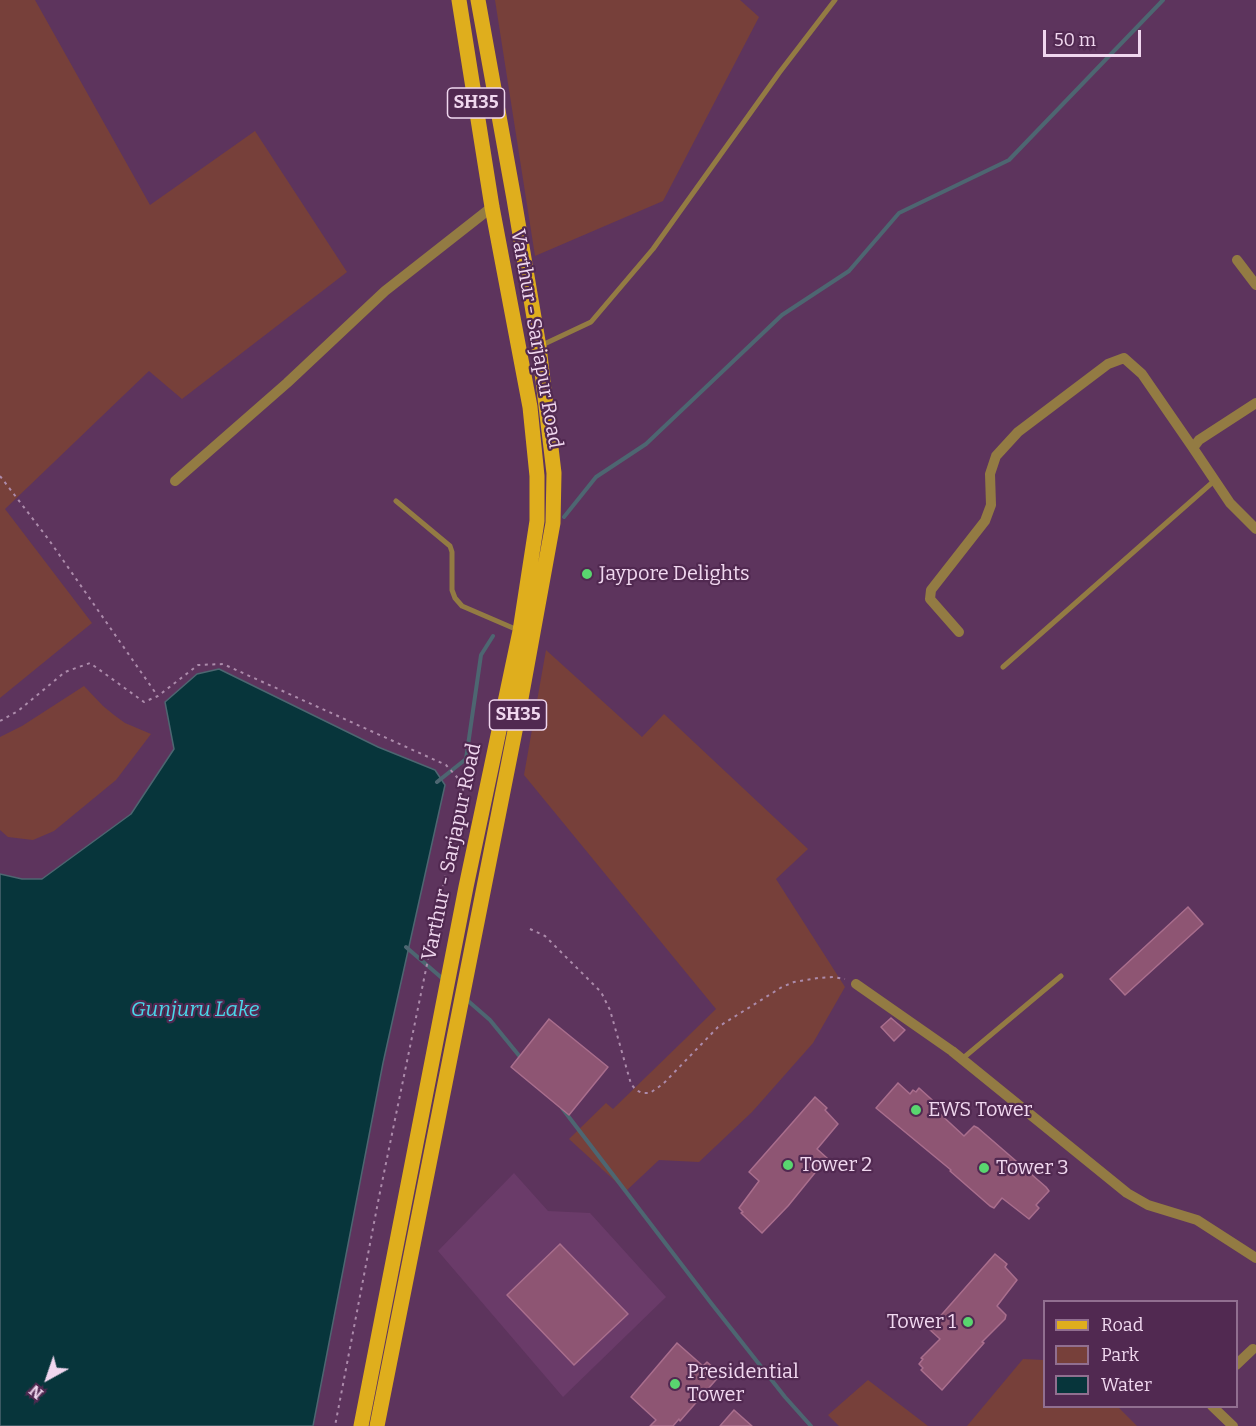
<!DOCTYPE html>
<html>
<head>
<meta charset="utf-8">
<style>
  body { margin:0 }
  #map { position:relative; width:1256px; height:1426px; overflow:hidden; background:#5d345d; font-family:Bitter,serif }
  canvas { display:block }
  .legend { position:absolute; left:1043px; top:1300px; width:195px; height:108px; box-sizing:border-box; background:#512951; border:2px solid #916f90; margin:0; padding:8px 10px; list-style:none; font-size:18px; color:#f0d7ef }
  .legend li { display:flex; align-items:center; gap:12px; height:30px }
  .legend b { width:30px; border:2px solid #916f90 }
  .north { position:absolute; left:18px; top:1348px; width:60px; height:60px; -webkit-text-stroke:4px #512951; paint-order:stroke; rotate:220deg; font-size:16px; font-weight:700; line-height:24px; text-align:center; color:#f0d7ef }
  .north::after { content:''; display:block; margin:auto; width:21px; height:27px; background:#f0d7ef; clip-path:polygon(50% 0,100% 100%,50% 72%,0 100%) }
  .scale { position:absolute; left:1043px; top:30px; width:98px; height:27px; box-sizing:border-box; border:3px solid #f0d7ef; border-top:0; padding-left:8px; font-size:18px; line-height:21px; white-space:nowrap; color:#f0d7ef; -webkit-text-stroke:4px #512951; paint-order:stroke }
</style>
</head>
<body>
<div id="map">
<canvas width="1256" height="1426"></canvas>
<ul class="legend">
<li><b style="height:8px;background:#dfae1d"></b>Road</li>
<li><b style="height:16px;background:#77403a"></b>Park</li>
<li><b style="height:16px;background:#07353b"></b>Water</li>
</ul>
<div class="north">N</div>
<div class="scale">50 m</div>
</div>
<script>
const context = document.querySelector('canvas').getContext('2d');
context.lineJoin = 'round';
function fillPath(path, color) { context.fillStyle = color; context.fill(path, 'evenodd'); }
const toPath = rows => new Path2D(rows.map(r => 'M' + r).join(''));
function stroke(path, color, width, dash) { context.strokeStyle = color; context.lineWidth = width; context.lineCap = dash ? 'butt' : 'round'; context.setLineDash(dash || []); context.stroke(path); }
function label(font, color, halo, rows, align = 'center') {
  context.font = font + ' Bitter,serif'; context.lineWidth = 4.5; context.setLineDash([]); context.textBaseline = 'middle'; context.strokeStyle = halo; context.fillStyle = color; for (const [text, x, y, turn = 0] of rows) {
    context.save(); context.translate(x, y); context.rotate((+turn || 0) * Math.PI / 180); context.textAlign = isNaN(turn) ? turn : align; if (halo) context.strokeText(text, 0, 0); context.fillText(text, 0, 0); context.restore();
  }
}
fillPath(toPath([
  [514,1173,548,1211,590,1213,666,1297,563,1397,438,1251]
]), '#6a3b69');
fillPath(toPath([
  [0,0,35,0,150,205,255,131,347,272,182,399,149,371,5,509,92,623,0,698],
  [495,0,740,0,759,17,663,201,535,256],
  [546,650,642,737,664,714,808,849,776,879,845,987,813,1043,752,1112,699,1162,659,1160,626,1191,569,1139,606,1103,613,1109,716,1009,524,775],
  [84,686,103,706,114,715,125,723,151,734,116,780,54,831,33,840,8,837,0,830,0,737,22,726],
  [1023,1359,1044,1360,1044,1406,1118,1407,1137,1426,967,1426],
  [868,1380,928,1426,839,1426,828,1415]
]), '#77403a');
const water = toPath([
  [219,669,378,747,435,770,445,785,383,1063,313,1426,0,1426,0,874,22,879,42,879,131,814,174,749,165,702,197,674,219,669]
]);
fillPath(water, '#07353b');
stroke(water, '#4d6671', 1.5);
stroke(toPath([
  [564,517,596,477,646,444,782,315,849,271,899,213,1009,160,1163,0],
  [437,782,466,759,481,655,493,636],
  [406,947,443,979],
  [467,1000,490,1020,521,1058],
  [562,1108,711,1303,785,1397,811,1426]
]), '#4d6671', 4);
const building = toPath([
  [1188,907,1203,924,1125,995,1110,979,1188,907],
  [891,1018,905,1030,894,1041,881,1027,891,1018],
  [549,1019,608,1067,569,1115,511,1067,549,1019],
  [898,1083,910,1094,913,1090,916,1092,919,1088,940,1107,937,1111,964,1136,974,1126,978,1128,1046,1187,1049,1191,1036,1205,1039,1208,1029,1219,1002,1198,994,1208,990,1206,950,1171,951,1170,876,1108,898,1083],
  [815,1097,827,1108,825,1110,838,1124,817,1149,827,1158,788,1206,762,1233,741,1213,743,1212,739,1208,759,1181,749,1172,815,1097],
  [560,1244,628,1314,574,1365,507,1295,560,1244],
  [995,1254,1007,1264,1005,1267,1017,1280,997,1306,1006,1315,1005,1319,982,1342,984,1343,942,1390,921,1370,923,1368,919,1364,923,1359,921,1358,940,1339,929,1329,995,1254],
  [677,1343,703,1366,707,1362,721,1374,680,1421,679,1419,673,1426,650,1426,656,1420,631,1397,677,1343],
  [734,1410,752,1426,720,1426,734,1410]
]);
fillPath(building, '#8e5573');
stroke(building, '#a96e8d', 1.5);
stroke(toPath([
  [0,476,49,540,157,695],
  [0,721,18,711,65,672,90,663,144,702,158,696,198,665,223,664,446,765,464,785,379,1197,335,1426],
  [530,929,545,936,601,992,610,1010,631,1084,636,1090,642,1093,650,1093,663,1084,718,1027,782,987,794,982,818,978,833,977,845,979]
]), '#ac8bab', 2, [3, 4.5]);
stroke(toPath([
  [540,346,591,322,653,249,779,73,835,0],
  [396,501,450,546,452,552,452,590,455,598,462,606,520,631],
  [1003,667,1214,481],
  [962,1059,1061,976]
]), '#937b43', 5);
stroke(toPath([
  [1237,260,1256,285],
  [1256,403,1199,440,1193,448,1230,503,1256,529],
  [175,481,287,383,385,291,492,207],
  [959,632,930,599,931,590,985,521,991,505,990,474,996,456,1018,432,1108,364,1124,358,1142,374,1193,448],
  [856,984,952,1051,1127,1193,1148,1205,1197,1220,1256,1258],
  [1236,1365,1253,1349],
  [1212,1406,1233,1426]
]), '#937b43', 10);
stroke(toPath([
  [361,1426,466,887,520,631,537,521,537,476,530,407,492,207,459,0],
  [377,1426,516,726,553,523,554,473,539,347,514,199,478,0]
]), '#dfae1d', 15);
for (const [x, y, r, color] of [
  [587,574,6,"#59d56f"],
  [916,1110,6,"#59d56f"],
  [788,1165,6,"#59d56f"],
  [984,1168,6,"#59d56f"],
  [968,1322,6,"#59d56f"],
  [675,1384,6,"#59d56f"]
]) { const dot = new Path2D(); dot.arc(x, y, r, 0, 2 * Math.PI); context.fillStyle = color; context.fill(dot); stroke(dot, '#512951', 2); }
for (const [x, y, w] of [
  [476,103,57],
  [518,715,57]
]) { const box = new Path2D(); box.roundRect(x - w / 2, y - 15, w, 30, 4.5); context.fillStyle = '#512951'; context.fill(box); stroke(box, '#f0d7ef', 1.5); }
label('bold 18px', '#f0d7ef', null, [
  ["SH35",476,103],
  ["SH35",518,715]
]);
label('20px', '#f0d7ef', '#512951', [
  ["Varthur - Sarjapur Road",536,339,80],
  ["Varthur - Sarjapur Road",452,852,-78]
]);
label('20px', '#f0d7ef', '#512951', [
  ["Jaypore Delights",599,574],
  ["EWS Tower",928,1110],
  ["Tower 2",800,1165],
  ["Tower 3",996,1168],
  ["Tower 1",956,1322,"right"],
  ["Presidential",687,1372],
  ["Tower",687,1395]
], 'left');
label('italic 21px', '#4ad6e8', '#512951', [
  ["Gunjuru Lake",195,1010]
]);
</script>
</body>
</html>
